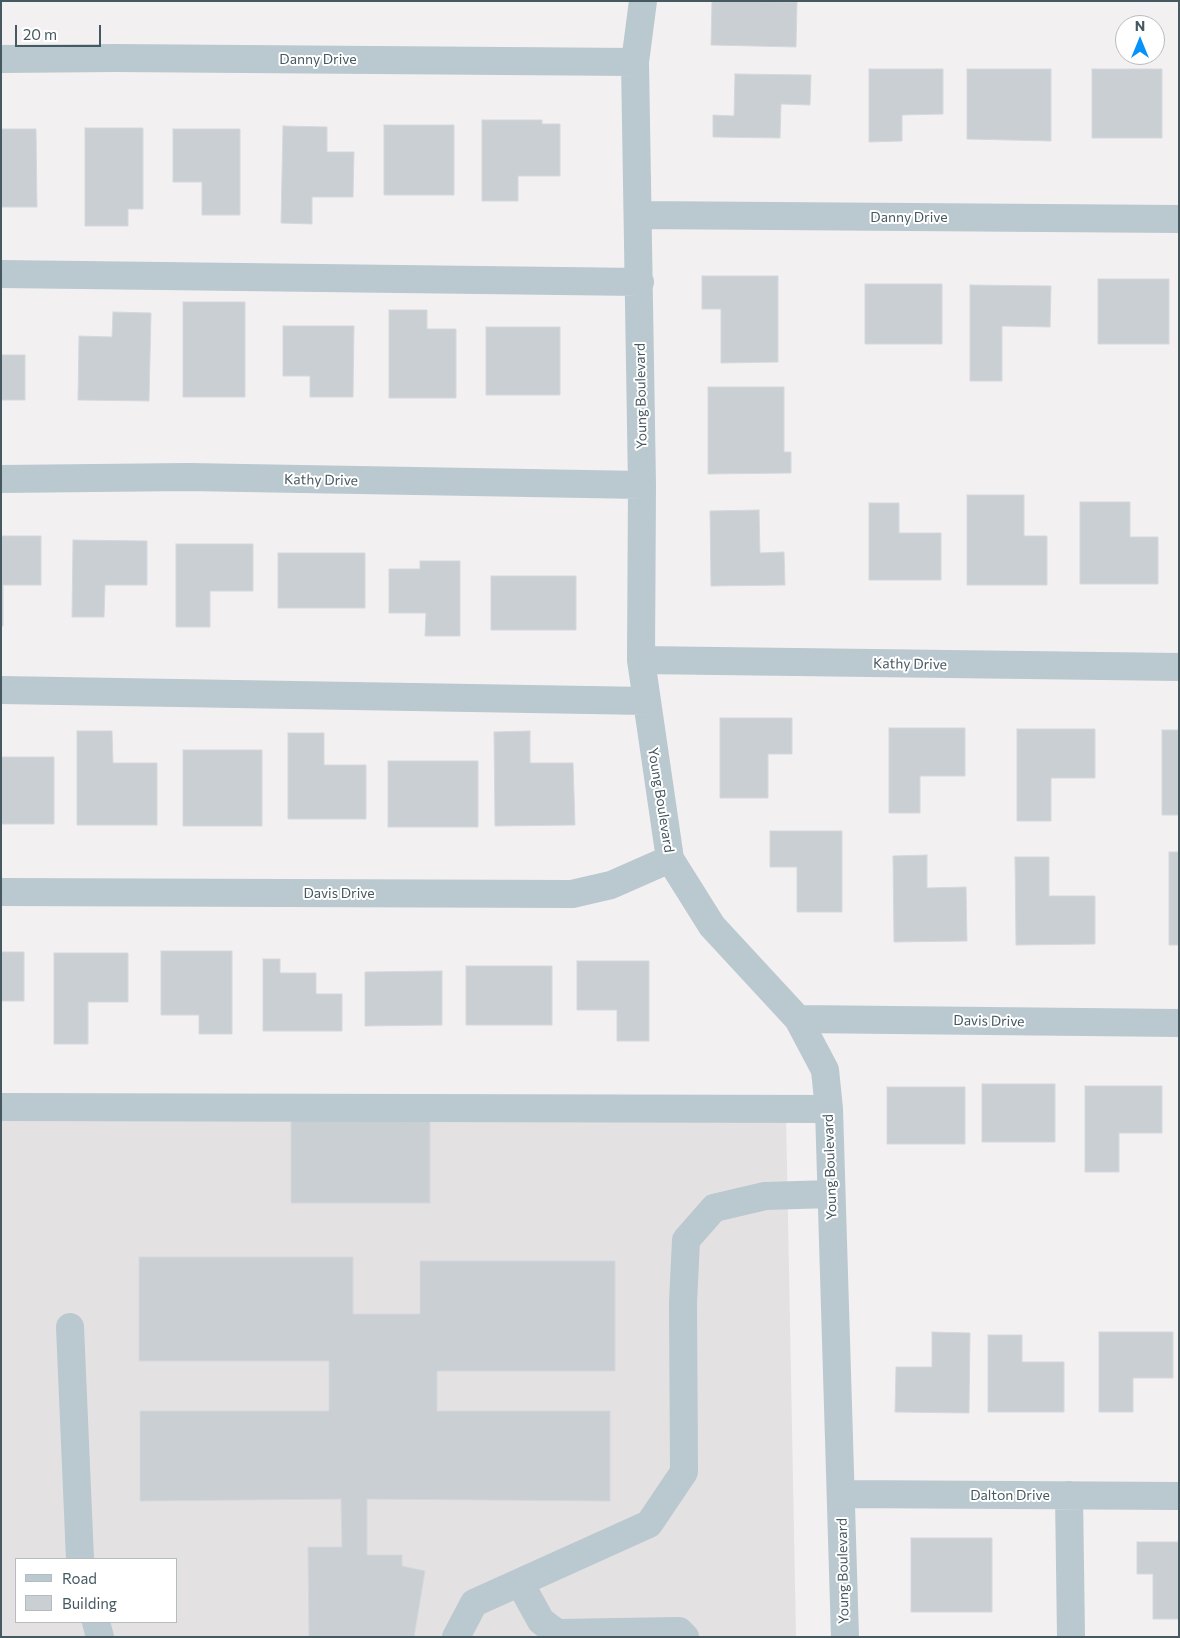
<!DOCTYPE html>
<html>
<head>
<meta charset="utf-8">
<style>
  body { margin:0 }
  #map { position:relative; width:1180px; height:1638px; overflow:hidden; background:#f3f0f1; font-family:Commissioner,sans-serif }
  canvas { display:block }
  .frame { position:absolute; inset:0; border:2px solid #465860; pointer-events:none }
  .legend { position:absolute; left:15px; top:1558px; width:162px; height:65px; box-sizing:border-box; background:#fff; border:1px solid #b5bcbf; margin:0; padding:6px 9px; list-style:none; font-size:15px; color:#465860 }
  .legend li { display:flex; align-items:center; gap:10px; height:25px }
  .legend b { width:25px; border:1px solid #b5bcbf }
  .north { position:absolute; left:1115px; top:15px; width:50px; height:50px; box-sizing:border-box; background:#fff; border:1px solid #b5bcbf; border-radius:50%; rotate:0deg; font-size:14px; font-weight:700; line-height:20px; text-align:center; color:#465860 }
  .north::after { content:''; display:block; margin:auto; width:18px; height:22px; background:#0593f9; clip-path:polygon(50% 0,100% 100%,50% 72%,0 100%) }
  .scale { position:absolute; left:15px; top:25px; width:86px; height:22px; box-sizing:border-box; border:2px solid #465860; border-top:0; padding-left:6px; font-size:15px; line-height:18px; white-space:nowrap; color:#465860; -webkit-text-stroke:4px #fff; paint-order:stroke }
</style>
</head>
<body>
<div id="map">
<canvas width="1180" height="1638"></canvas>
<div class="frame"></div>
<ul class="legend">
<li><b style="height:6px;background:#bac8cf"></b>Road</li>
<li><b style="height:14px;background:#cacfd4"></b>Building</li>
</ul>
<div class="north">N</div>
<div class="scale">20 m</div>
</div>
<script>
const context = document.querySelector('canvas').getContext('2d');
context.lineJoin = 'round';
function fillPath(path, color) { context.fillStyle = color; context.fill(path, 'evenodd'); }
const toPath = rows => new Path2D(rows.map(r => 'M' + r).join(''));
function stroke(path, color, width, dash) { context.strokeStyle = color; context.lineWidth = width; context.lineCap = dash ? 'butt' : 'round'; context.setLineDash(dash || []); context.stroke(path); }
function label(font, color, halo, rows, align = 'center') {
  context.font = font + ' Commissioner,sans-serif'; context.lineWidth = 4; context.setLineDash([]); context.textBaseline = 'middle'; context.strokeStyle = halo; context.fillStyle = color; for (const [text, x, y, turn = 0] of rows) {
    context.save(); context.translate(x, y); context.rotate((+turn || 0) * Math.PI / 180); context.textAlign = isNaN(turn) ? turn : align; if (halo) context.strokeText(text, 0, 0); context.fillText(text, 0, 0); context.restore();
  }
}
fillPath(toPath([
  [1,1112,786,1114,796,1637,1,1637],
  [16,1559,176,1559,176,1622,16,1622]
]), '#e4e1e3');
const building = toPath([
  [712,1,797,2,796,47,711,45,712,1],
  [869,69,943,69,943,114,902,115,902,141,869,142,869,69],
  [967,69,1051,69,1051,141,967,139,967,69],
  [1092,69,1162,69,1162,138,1092,138,1092,69],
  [735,74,811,75,810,105,781,104,780,138,713,137,713,115,734,116,735,74],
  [482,120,542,120,542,124,560,124,560,176,518,176,518,201,482,201,482,120],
  [384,125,454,125,454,195,384,195,384,125],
  [283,126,327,127,327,152,354,152,353,197,312,197,312,224,281,223,283,126],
  [85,128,143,128,143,209,128,209,128,226,85,226,85,128],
  [1,129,36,129,37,207,1,207,1,129],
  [173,129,240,129,240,215,202,215,202,182,173,182,173,129],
  [702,276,778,276,778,362,721,363,721,309,702,309,702,276],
  [1098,279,1169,279,1169,344,1098,344,1098,279],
  [865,284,942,284,942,344,865,344,865,284],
  [970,285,1051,286,1050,327,1002,326,1002,381,970,381,970,285],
  [183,302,245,302,245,397,183,397,183,302],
  [389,310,427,310,427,329,456,329,456,398,389,398,389,310],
  [113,312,151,313,149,401,78,400,79,336,112,337,113,312],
  [283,326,354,326,353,397,310,397,310,376,283,376,283,326],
  [486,327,560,327,560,395,486,395,486,327],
  [1,355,25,355,25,400,1,400,1,355],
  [708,387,784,387,784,452,791,452,791,473,708,474,708,387],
  [967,495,1024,495,1024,536,1047,536,1047,585,967,585,967,495],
  [1080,502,1130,502,1130,537,1158,537,1158,584,1080,584,1080,502],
  [869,503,899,503,899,533,941,533,941,580,869,580,869,503],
  [759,510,760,553,784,552,785,585,711,586,710,511,759,510],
  [1,536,41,536,41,585,3,585,3,626,1,626,1,536],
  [73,540,147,541,147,585,105,585,104,617,72,617,73,540],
  [176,544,253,544,253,591,210,591,210,627,176,627,176,544],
  [278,553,365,553,365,608,278,608,278,553],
  [420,561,460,561,460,636,425,636,426,613,389,613,389,569,420,569,420,561],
  [491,576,576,576,576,630,491,630,491,576],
  [720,718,792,718,792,754,768,754,768,798,720,798,720,718],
  [889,728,965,728,965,776,920,776,920,813,889,813,889,728],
  [1017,729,1095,729,1095,778,1051,778,1051,821,1017,821,1017,729],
  [1162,730,1179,730,1179,815,1162,815,1162,730],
  [77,731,112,731,113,763,157,763,157,825,77,825,77,731],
  [530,731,530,763,573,763,575,825,495,826,494,732,530,731],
  [288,733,324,733,324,765,366,765,366,819,288,819,288,733],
  [183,750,262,750,262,826,183,826,183,750],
  [1,757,54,757,54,824,1,824,1,757],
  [388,761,478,761,478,827,388,827,388,761],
  [770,831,842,831,842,912,797,912,797,867,770,867,770,831],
  [1169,852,1179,852,1179,945,1169,945,1169,852],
  [927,855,927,888,966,887,967,941,894,942,893,856,927,855],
  [1015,857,1049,857,1049,896,1095,896,1095,944,1016,945,1015,857],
  [161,951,232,951,232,1034,199,1034,199,1015,161,1015,161,951],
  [1,952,24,952,24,1001,1,1001,1,952],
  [54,953,128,953,128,1002,88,1002,88,1044,54,1044,54,953],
  [263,959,280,959,280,973,316,973,316,994,342,994,342,1031,263,1031,263,959],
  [577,961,649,961,649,1041,617,1041,617,1010,577,1010,577,961],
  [466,966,552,966,552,1025,466,1025,466,966],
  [442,971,442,1025,365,1026,365,972,442,971],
  [982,1084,1055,1084,1055,1142,982,1142,982,1084],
  [1085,1086,1162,1086,1162,1133,1119,1133,1119,1172,1085,1172,1085,1086],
  [887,1087,965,1087,965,1144,887,1144,887,1087],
  [291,1120,430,1120,430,1203,291,1203,291,1120],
  [139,1257,353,1257,353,1314,420,1314,420,1261,615,1261,615,1371,437,1371,437,1411,610,1411,610,1501,367,1499,367,1555,402,1555,402,1566,425,1571,414,1637,309,1637,308,1547,342,1547,341,1499,140,1501,140,1411,329,1411,329,1361,139,1361,139,1257],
  [932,1332,970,1333,969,1413,895,1412,896,1367,932,1367,932,1332],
  [1099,1332,1173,1332,1173,1378,1133,1378,1133,1412,1099,1412,1099,1332],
  [988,1335,1022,1335,1022,1362,1064,1362,1064,1412,988,1412,988,1335],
  [911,1538,992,1538,992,1612,911,1612,911,1538],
  [1137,1542,1179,1542,1179,1619,1153,1619,1153,1574,1137,1574,1137,1542]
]);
fillPath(building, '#cacfd4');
stroke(building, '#d4d8dd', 1);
stroke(toPath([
  [643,1,635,62,642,485,641,660,670,859,712,926,798,1019,825,1070,829,1109,845,1637],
  [1,59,115,58,635,62],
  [639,215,1179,219],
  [1,274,640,282],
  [1,479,188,477,642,485],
  [641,660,1179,667],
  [1,690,647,701],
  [1,892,572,894,611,885,670,859],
  [798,1019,1179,1023],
  [1,1107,829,1109],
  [70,1327,80,1559],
  [842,1494,1179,1496],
  [1069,1495,1071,1637],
  [520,1583,541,1621,557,1633,679,1631,685,1637],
  [96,1622,100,1637],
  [456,1637,474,1603,649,1524,684,1472,683,1303,686,1240,714,1208,765,1196,831,1194]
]), '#bac8cf', 28);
label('14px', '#465860', '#fff', [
  ["Danny Drive",318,59],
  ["Danny Drive",909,217],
  ["Young Boulevard",641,396,-91],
  ["Kathy Drive",321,480,1],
  ["Kathy Drive",910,664,1],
  ["Young Boulevard",661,800,81],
  ["Davis Drive",339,893],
  ["Davis Drive",989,1021,1],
  ["Young Boulevard",830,1167,-92],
  ["Dalton Drive",1010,1495],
  ["Young Boulevard",843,1571,-91]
]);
</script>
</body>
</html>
